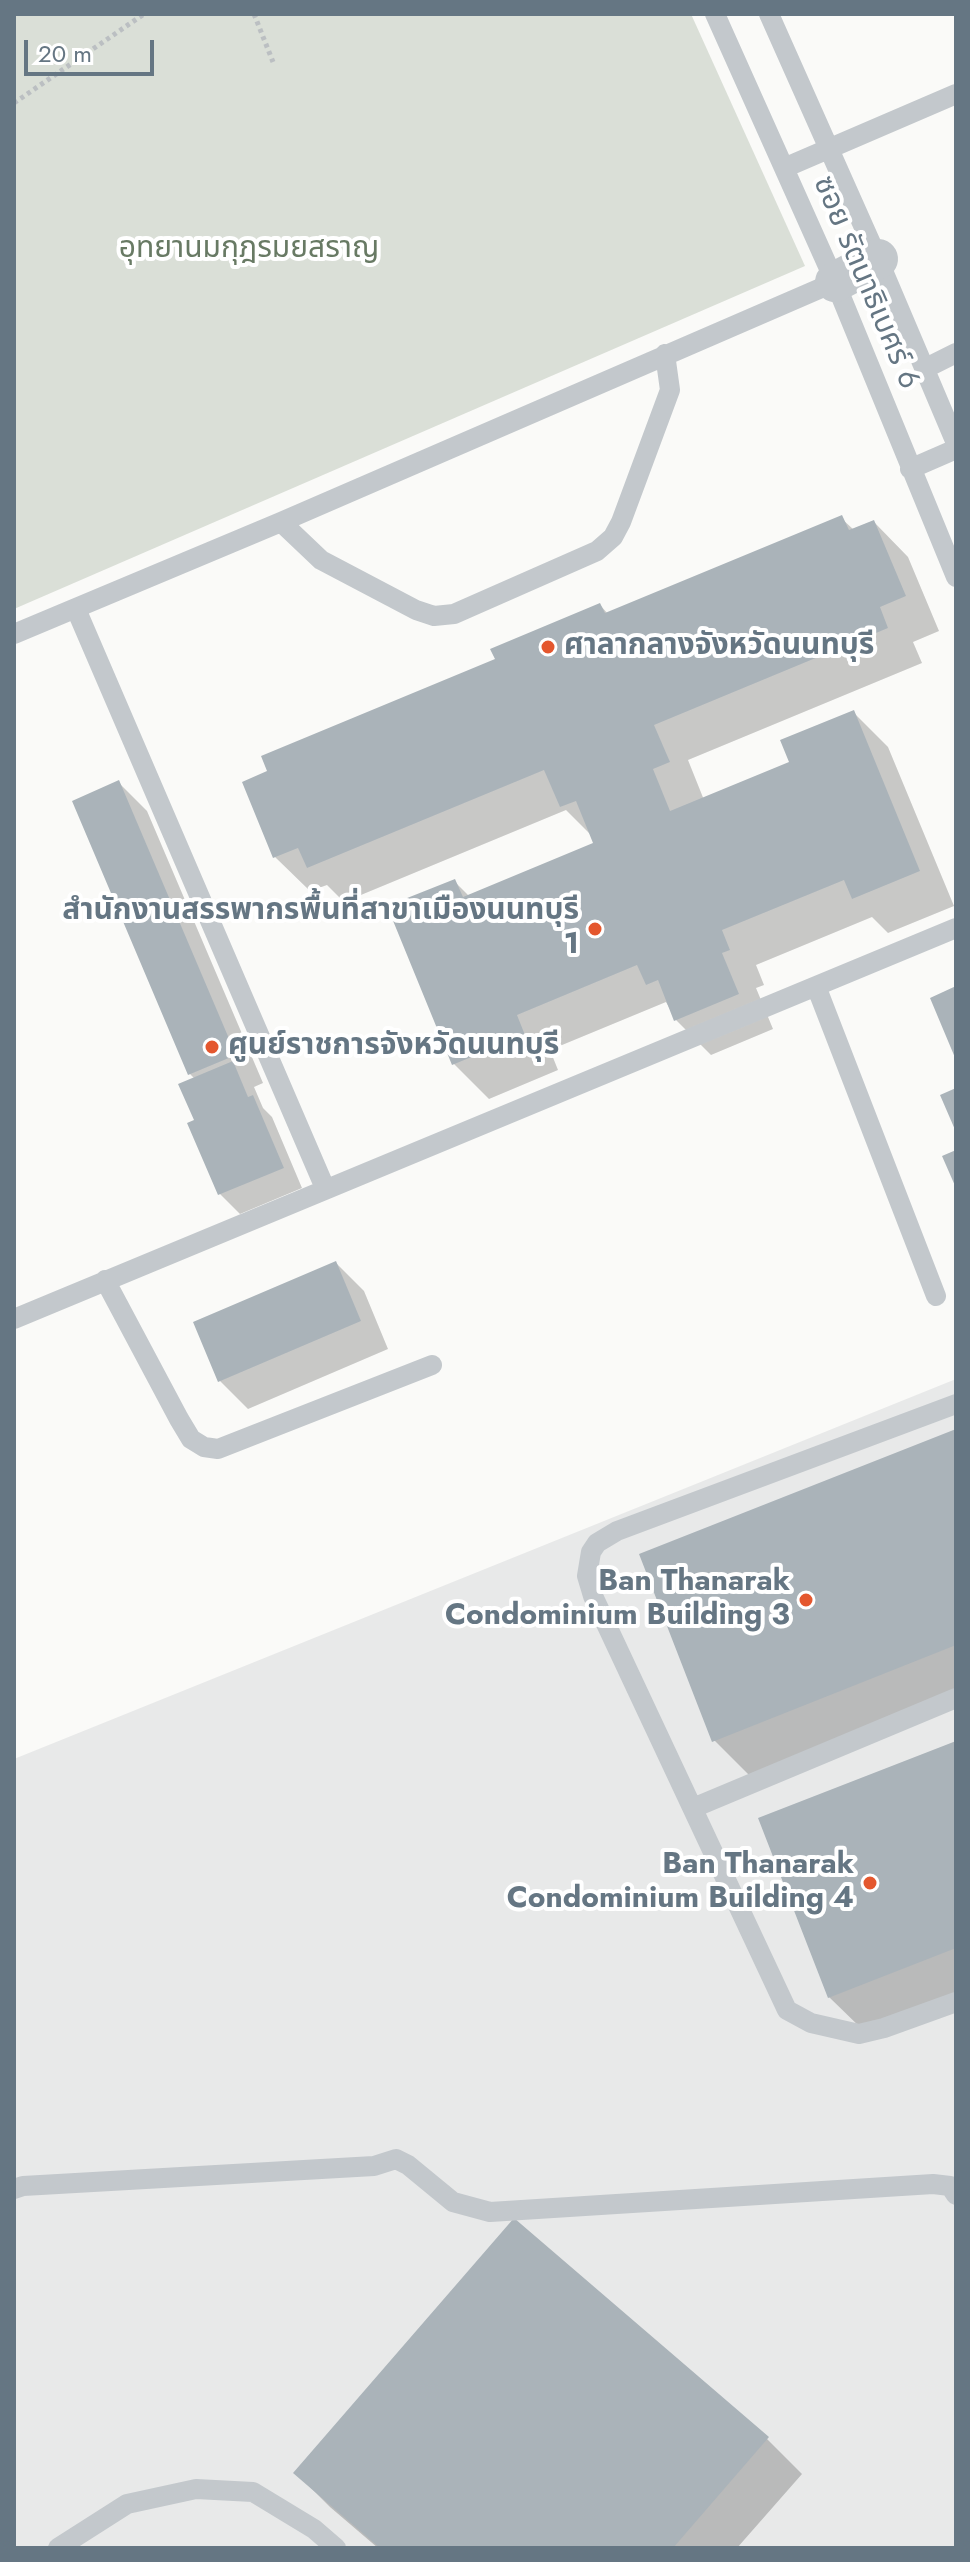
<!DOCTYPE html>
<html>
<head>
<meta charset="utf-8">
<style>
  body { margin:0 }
  #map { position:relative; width:970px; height:2562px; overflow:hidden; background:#fafaf8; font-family:Jost,sans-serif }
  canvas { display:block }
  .frame { position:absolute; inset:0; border:16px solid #657683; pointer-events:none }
  .scale { position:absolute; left:24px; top:40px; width:130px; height:36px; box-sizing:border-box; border:4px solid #657683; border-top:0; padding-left:10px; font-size:24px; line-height:28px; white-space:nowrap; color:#657683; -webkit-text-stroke:6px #fff; paint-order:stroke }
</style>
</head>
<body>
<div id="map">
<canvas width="970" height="2562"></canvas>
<div class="frame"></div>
<div class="scale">20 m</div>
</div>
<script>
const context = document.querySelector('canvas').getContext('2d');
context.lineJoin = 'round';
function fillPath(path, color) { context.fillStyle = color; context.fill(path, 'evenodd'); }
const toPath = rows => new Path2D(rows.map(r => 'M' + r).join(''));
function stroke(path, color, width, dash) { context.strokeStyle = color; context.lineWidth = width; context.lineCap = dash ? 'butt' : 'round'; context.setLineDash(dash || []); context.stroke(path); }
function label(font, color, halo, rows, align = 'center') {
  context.font = font + ' Jost,"Noto Sans Thai",sans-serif'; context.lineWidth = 8; context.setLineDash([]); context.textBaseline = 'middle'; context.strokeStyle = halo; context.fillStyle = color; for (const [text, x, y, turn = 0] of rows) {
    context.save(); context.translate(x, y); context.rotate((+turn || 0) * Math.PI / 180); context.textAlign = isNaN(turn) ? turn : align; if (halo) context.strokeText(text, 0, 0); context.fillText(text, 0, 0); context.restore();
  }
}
fillPath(toPath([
  [956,1379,956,2548,14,2548,14,1759]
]), '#e8e9e9');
fillPath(toPath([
  [14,14,691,14,805,266,14,609]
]), '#dadfd7');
fillPath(toPath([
  [841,518,854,530,874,522,908,557,939,631,913,642,922,663,688,760,704,800,792,764,853,712,888,747,954,906,888,933,872,917,756,965,764,985,756,988,773,1029,711,1055,676,1020,666,1002,550,1050,558,1070,489,1099,454,1064,454,881,470,897,596,844,593,837,566,810,344,902,327,885,310,891,275,857,497,660,600,605,608,614],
  [118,782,147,811,263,1083,254,1087,263,1108,272,1117,302,1188,240,1214,220,1194,190,1124,197,1121,195,1079,190,1074],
  [336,1263,364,1291,388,1349,248,1409,220,1381],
  [956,1431,956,1693,749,1775,714,1740],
  [956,1743,956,1996,864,2031,829,1997],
  [514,2221,767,2439,802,2474,737,2548,378,2548,330,2507,296,2473]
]), '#0003');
fillPath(toPath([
  [842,515,849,530,874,520,906,596,880,607,888,628,654,725,670,762,653,769,670,811,789,762,780,740,854,710,920,871,852,899,844,880,722,930,730,950,722,953,739,994,674,1021,658,980,646,985,637,965,517,1015,525,1035,452,1065,387,906,455,879,463,897,593,843,576,801,560,807,544,770,307,868,298,848,273,858,242,782,267,771,261,756,495,659,490,649,600,603,605,613],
  [119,780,236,1055,188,1075,72,801],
  [956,986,956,1060,930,998],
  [233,1061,248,1097,253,1095,284,1168,218,1195,187,1123,194,1120,178,1084],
  [956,1088,956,1132,940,1095],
  [956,1150,956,1188,942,1156],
  [336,1261,361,1321,218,1382,193,1322],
  [956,1429,956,1645,712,1742,639,1554],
  [956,1741,956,1948,828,1998,758,1818],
  [514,2218,769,2437,673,2548,380,2548,293,2473]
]), '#aab3b9');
stroke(toPath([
  [254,14,273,62],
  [14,103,144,14]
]), '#bbbfc2', 5, [4, 4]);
stroke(toPath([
  [715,14,835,282,956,577],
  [769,14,878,259,956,443],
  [784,168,956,94],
  [924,369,956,353],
  [910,469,956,449],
  [281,522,321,560,416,610,434,616,454,614,597,551,613,537,621,522,670,390,665,354],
  [76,609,325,1188],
  [14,634,281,522,835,282],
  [816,986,936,1296],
  [105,1280,179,1419,191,1439,204,1447,218,1449,432,1365],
  [14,1319,956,928],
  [956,1404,617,1531,597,1543,591,1552,587,1576,593,1596,787,2010,811,2023,859,2034,884,2028,956,2002],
  [693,1808,956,1698],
  [14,2189,23,2186,374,2166,396,2159,408,2165,453,2202,490,2212,933,2184,950,2186,956,2195],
  [58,2548,127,2504,196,2489,253,2492,314,2529,336,2548]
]), '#c3c8cc', 20);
stroke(toPath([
  [835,282,878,259]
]), '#c3c8cc', 40);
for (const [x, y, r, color] of [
  [548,647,8,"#e4572e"],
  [595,929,8,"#e4572e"],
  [212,1047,8,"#e4572e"],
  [806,1600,8,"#e4572e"],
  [870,1883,8,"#e4572e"]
]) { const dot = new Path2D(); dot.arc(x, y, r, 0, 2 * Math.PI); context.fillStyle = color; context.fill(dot); stroke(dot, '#fff', 3); }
label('30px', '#687a64', '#fff', [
  ["อุทยานมกุฎรมยสราญ",249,250]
]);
label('30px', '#657683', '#fff', [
  ["ซอย รัตนาธิเบศร์ 6",865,283,67]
]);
label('bold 30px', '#657683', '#fff', [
  ["ศาลากลางจังหวัดนนทบุรี",564,647,"left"],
  ["สำนักงานสรรพากรพื้นที่สาขาเมืองนนทบุรี",579,912],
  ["1",579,946],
  ["ศูนย์ราชการจังหวัดนนทบุรี",228,1047,"left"],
  ["Ban Thanarak",790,1583],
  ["Condominium Building 3",790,1617],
  ["Ban Thanarak",854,1866],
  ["Condominium Building 4",854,1900]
], 'right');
</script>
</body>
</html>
